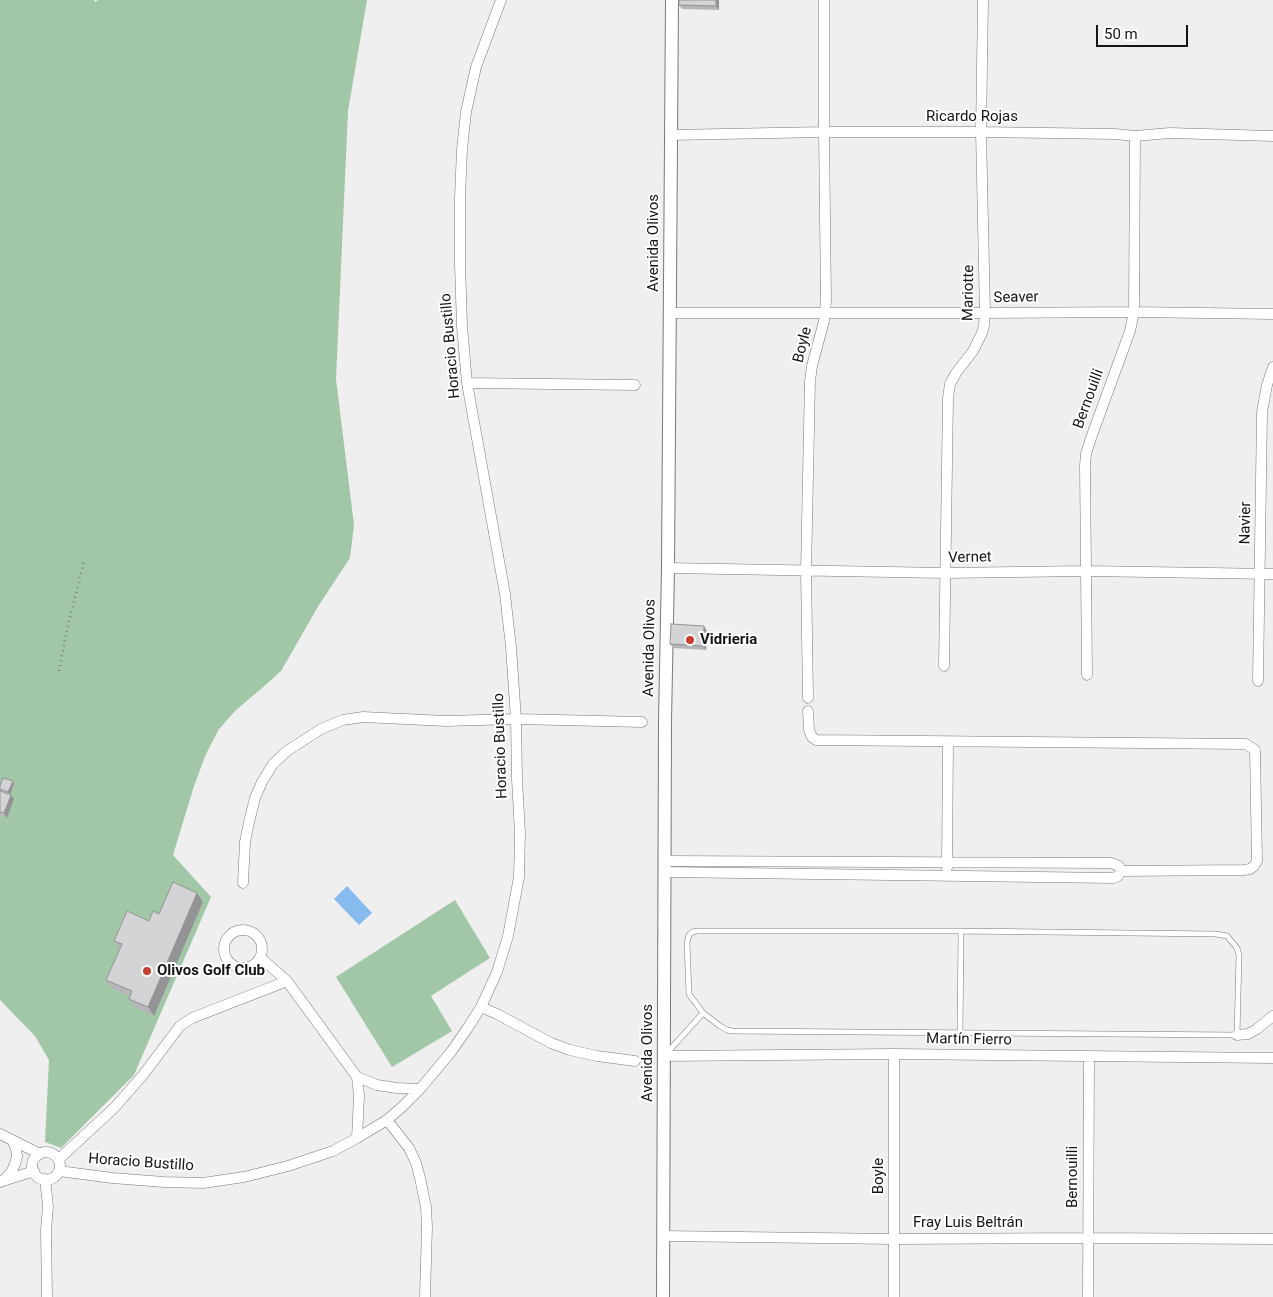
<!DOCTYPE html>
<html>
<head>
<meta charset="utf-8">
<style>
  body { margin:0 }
  #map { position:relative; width:1273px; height:1297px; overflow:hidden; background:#efeff0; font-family:Roboto,sans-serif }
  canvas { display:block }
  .scale { position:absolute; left:1096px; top:25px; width:92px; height:22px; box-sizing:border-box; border:2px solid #151516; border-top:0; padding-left:6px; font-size:15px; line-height:18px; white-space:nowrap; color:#151516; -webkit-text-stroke:4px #fff; paint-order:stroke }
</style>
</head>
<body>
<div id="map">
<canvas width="1273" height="1297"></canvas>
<div class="scale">50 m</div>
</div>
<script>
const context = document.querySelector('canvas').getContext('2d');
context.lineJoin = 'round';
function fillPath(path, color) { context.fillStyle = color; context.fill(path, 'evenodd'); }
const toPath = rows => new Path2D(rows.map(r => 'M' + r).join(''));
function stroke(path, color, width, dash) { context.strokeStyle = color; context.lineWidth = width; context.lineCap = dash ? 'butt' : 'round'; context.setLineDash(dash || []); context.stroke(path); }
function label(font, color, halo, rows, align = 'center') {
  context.font = font + ' Roboto,sans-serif'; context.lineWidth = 4; context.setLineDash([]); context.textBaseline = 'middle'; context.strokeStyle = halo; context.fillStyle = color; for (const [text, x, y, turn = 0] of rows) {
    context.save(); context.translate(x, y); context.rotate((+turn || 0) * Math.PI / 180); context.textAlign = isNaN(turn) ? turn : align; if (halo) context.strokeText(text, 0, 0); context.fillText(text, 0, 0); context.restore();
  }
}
fillPath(toPath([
  [0,0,94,0,95,2,98,0,367,0,348,111,336,379,354,525,350,558,319,605,281,671,261,689,236,710,219,729,206,754,194,786,173,855,211,897,134,1075,61,1148,45,1142,49,1060,35,1036,0,1000],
  [455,900,490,958,431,996,452,1031,392,1067,336,977]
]), '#a1c7a6');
fillPath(toPath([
  [347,886,372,913,359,925,334,899]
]), '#87bbee');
const service = toPath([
  [960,1033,961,931],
  [666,1054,703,1013,689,994,687,943,689,935,692,932,697,931,961,931,1216,934,1227,936,1237,948,1239,955,1237,1035,732,1031,727,1030,720,1026,703,1013]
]);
const minor = toPath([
  [671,135,824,132,981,132,1115,134,1135,136,1170,133,1273,136],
  [670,313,985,313,1134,312,1273,314],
  [467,383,635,385],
  [668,568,945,573,1086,571,1273,574],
  [944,666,948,398,950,384,956,373,973,351,982,333,984,325,985,313,981,132,983,0],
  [1087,675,1085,466,1086,454,1091,438,1130,331,1134,312,1135,136],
  [1258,681,1262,412,1267,385,1273,367],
  [808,698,806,571,810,381,812,366,824,321,826,301,824,132,824,0],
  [808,711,809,730,812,737,816,740,1246,744,1255,750,1257,861,1254,866,1250,869,1244,870,1121,871],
  [665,861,1111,863,1119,866,1121,871,1118,876,1113,878,665,872],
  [947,868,948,742],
  [243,883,245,842,249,822,255,798,262,782,273,764,287,751,321,729,343,720,363,717,446,721,516,719,642,722],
  '224 949a19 19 0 1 1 38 0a19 19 0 1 1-38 0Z',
  [261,958,287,981,357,1077,377,1085,397,1088,420,1089],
  [481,1007,497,1014,551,1043,570,1050,597,1056,635,1061],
  [1237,1035,1248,1034,1257,1029,1273,1016],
  [894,1054,894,1297],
  [664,1056,894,1054,1273,1058],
  [357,1077,359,1096,357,1138],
  [387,1120,409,1148,416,1163,420,1178,426,1207,427,1227,425,1297],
  [0,1134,40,1154],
  '32 1166a14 14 0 1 1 28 0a14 14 0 1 1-28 0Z',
  [59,1159,115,1107,143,1075,180,1026,192,1018,287,981],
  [59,1171,112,1178,164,1182,203,1183,244,1177,288,1166,333,1151,357,1138,387,1120,402,1107,420,1089,451,1052,467,1029,481,1007,497,972,508,936,519,877,520,833,517,779,516,719,511,647,505,594,467,383,462,326,460,264,460,198,462,149,466,112,476,67,501,0],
  [45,1179,48,1206,46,1230,47,1297],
  [6,1180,34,1171],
  [1,1182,7,1177,12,1171,15,1164,17,1156,16,1149,13,1141],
  [664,1236,894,1239,1088,1238,1273,1239],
  [1088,1297,1089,1057]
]);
const tertiary = toPath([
  [663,1297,665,721,668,568,672,0]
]);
stroke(service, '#78787a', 6);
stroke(minor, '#78787a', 11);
stroke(tertiary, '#78787a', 14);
stroke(toPath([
  [59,671,67,629,84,561]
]), '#808081', 2.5, [1, 4]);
stroke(service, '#fff', 5);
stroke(minor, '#fff', 10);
stroke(tertiary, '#fff', 12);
fillPath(toPath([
  [719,0,719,10,682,9,679,5],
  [707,631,706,650,673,648,670,644],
  [14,784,10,794,14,799,7,818,0,815,0,786],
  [203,902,154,1016,135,1007,129,999,130,996,113,989,106,980,120,949,114,941,149,921,159,914]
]), '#b6b6b8');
fillPath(toPath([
  [716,0,719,0,719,10,716,6],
  [704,626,707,631,706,650,703,646],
  [13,781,14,784,10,795,8,792],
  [11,795,14,799,7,818,4,813],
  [197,893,203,902,154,1016,148,1007]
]), '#949496');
const building = toPath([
  [679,0,716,0,716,6,679,5,679,0],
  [671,624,704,626,703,646,670,644,671,624],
  [3,778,13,781,8,792,0,789,0,786,3,778],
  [0,791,11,795,4,813,0,812,0,791],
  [173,882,197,893,148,1007,129,999,132,991,106,980,122,944,114,941,127,911,149,921,153,911,159,914,173,882]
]);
fillPath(building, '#d4d4d6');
stroke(building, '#949496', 1);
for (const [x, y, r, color] of [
  [690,640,5,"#ca3d31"],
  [147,971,5,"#ca3d31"]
]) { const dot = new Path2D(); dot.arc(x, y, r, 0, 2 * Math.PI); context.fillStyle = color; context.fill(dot); stroke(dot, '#fff', 2); }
label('15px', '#151516', '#fff', [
  ["Ricardo Rojas",972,117],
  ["Avenida Olivos",654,243,-90],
  ["Mariotte",969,293,-89],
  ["Seaver",1016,298,-1],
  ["Boyle",803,345,-76],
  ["Horacio Bustillo",451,346,-95],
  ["Bernouilli",1089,399,-70],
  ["Navier",1246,523,-89],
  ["Vernet",970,558,-1],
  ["Avenida Olivos",650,648,-89],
  ["Horacio Bustillo",501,746,-92],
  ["Martín Fierro",969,1040,1],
  ["Avenida Olivos",648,1053,-90],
  ["Horacio Bustillo",141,1163,4],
  ["Boyle",879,1176,-90],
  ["Bernouilli",1073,1177,-90],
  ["Fray Luis Beltrán",968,1223]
]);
label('bold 15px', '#151516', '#fff', [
  ["Vidrieria",700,640],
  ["Olivos Golf Club",157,971]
], 'left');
</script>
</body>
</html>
